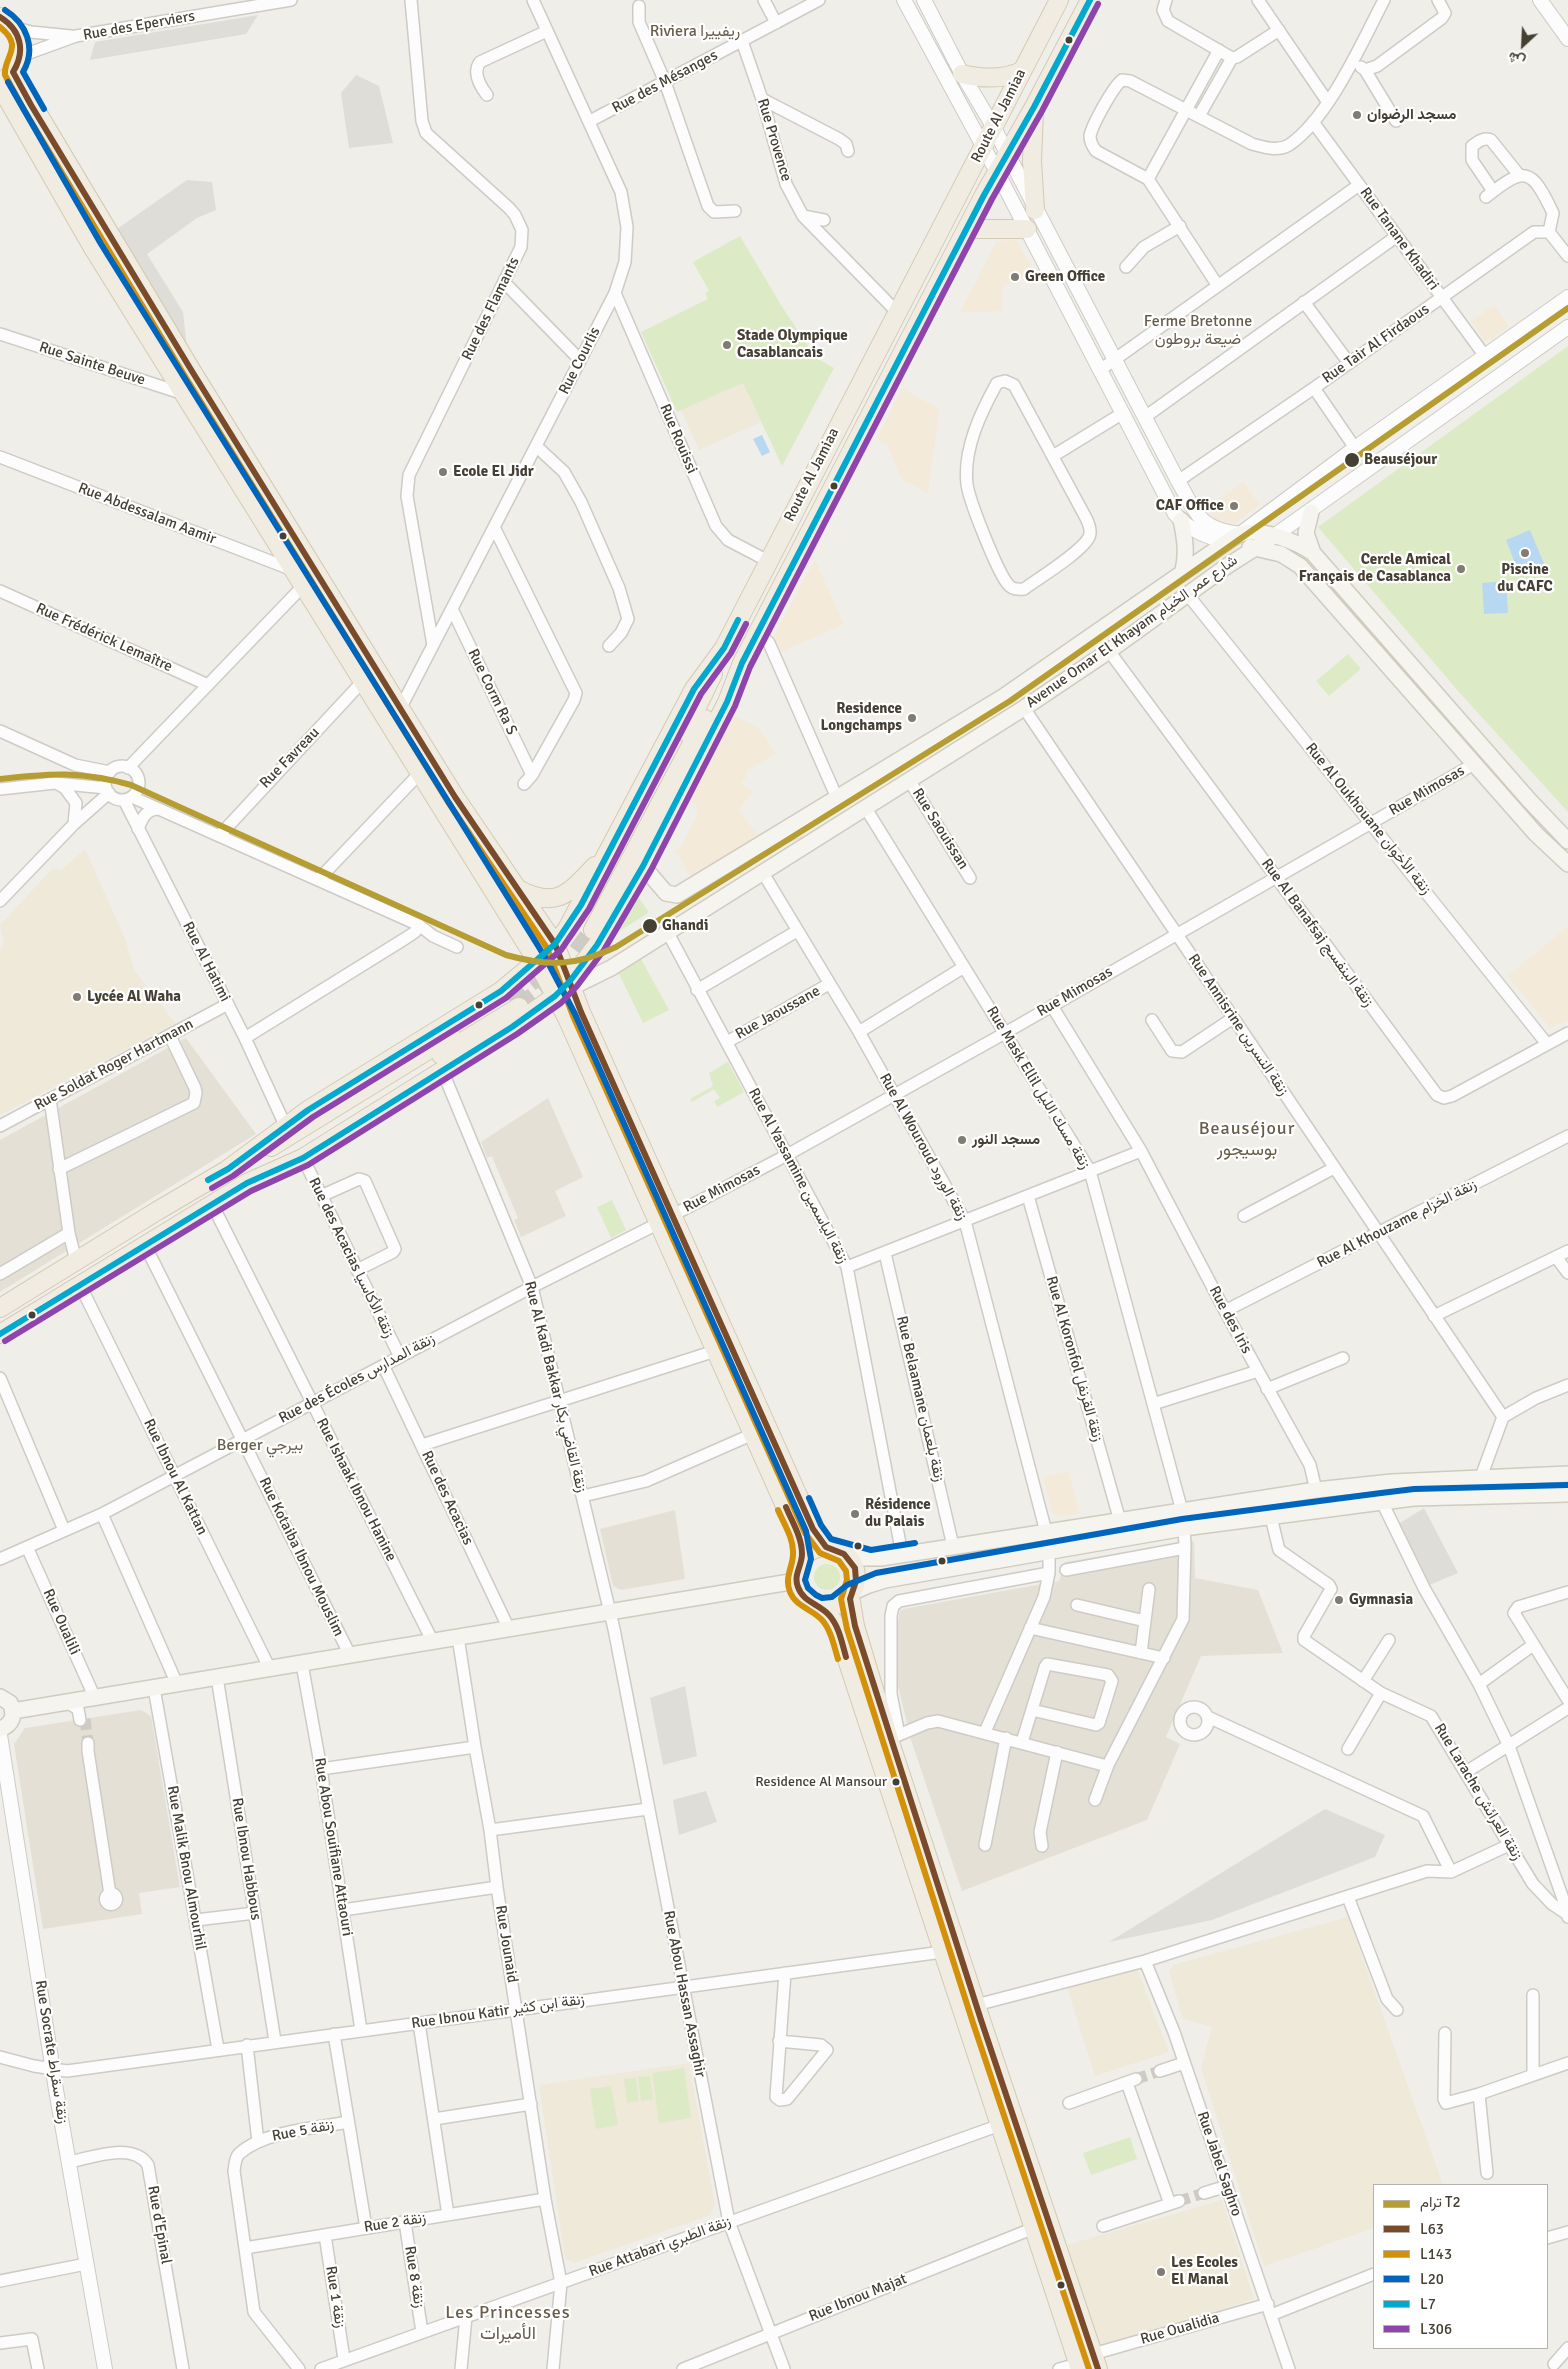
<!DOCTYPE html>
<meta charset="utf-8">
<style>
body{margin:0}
#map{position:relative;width:1568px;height:2369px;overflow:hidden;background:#f0eee8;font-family:Signika,Vazirmatn,sans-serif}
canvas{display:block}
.legend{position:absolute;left:1373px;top:2184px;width:175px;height:165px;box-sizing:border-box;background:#fff;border:1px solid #b5b2ae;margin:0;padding:6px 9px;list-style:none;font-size:15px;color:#453f34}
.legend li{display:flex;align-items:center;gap:10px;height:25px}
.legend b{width:25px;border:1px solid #b5b2ae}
.north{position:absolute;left:1498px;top:20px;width:50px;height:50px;-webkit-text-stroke:4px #fff;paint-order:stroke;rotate:205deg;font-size:14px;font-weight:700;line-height:20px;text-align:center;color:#453f34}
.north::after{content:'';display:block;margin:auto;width:18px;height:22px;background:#453f34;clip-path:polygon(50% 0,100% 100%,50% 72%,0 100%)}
</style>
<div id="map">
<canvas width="1568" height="2369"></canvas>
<ul class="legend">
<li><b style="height:6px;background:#b59d31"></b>ترام T2</li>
<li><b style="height:6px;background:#7a4b2a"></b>L63</li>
<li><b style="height:6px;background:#d3910a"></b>L143</li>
<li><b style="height:6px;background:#0065bd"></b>L20</li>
<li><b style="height:6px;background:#00a9ce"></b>L7</li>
<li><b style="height:6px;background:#8e44ad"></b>L306</li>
</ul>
<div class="north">ش</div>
</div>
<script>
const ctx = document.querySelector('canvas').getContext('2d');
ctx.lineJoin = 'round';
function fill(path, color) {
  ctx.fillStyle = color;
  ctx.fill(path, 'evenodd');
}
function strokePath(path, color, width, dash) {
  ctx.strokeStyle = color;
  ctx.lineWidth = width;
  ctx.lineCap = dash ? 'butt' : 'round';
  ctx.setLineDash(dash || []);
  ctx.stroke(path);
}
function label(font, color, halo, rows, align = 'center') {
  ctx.font = font + ' Signika,Vazirmatn,sans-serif';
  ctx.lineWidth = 4.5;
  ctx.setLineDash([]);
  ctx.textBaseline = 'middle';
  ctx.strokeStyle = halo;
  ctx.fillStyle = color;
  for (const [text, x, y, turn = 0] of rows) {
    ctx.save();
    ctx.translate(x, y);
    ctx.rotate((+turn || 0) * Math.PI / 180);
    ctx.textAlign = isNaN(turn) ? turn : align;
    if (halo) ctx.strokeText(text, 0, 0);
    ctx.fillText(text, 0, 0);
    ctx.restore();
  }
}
const residential = new Path2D(`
 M186,1038L256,1134L0,1292V1140Z
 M548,1098L583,1177L555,1191L566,1216L521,1237L514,1220L518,1218L498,1171L492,1156L487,1158L481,1142Z
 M675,1510L685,1579L621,1590L613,1586L600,1529Z
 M1194,1541L1195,1578L1258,1590L1283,1653L1201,1656L1166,1737L1180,1744L1147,1820L962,1891L911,1740L898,1686V1621L900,1611L903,1609L1059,1581L1065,1562Z
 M141,1710L151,1716L180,1887L139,1893L142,1914L43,1929L14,1744L25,1728Z`);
const commercial = new Path2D(`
 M1016,240L1033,270L1015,282L1002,286V311L960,312L997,241Z
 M1494,305L1509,326L1489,341L1484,340L1471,321Z
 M902,388L939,409L928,493L901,479L887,444L877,439Z
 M1243,482L1260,505L1234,524L1216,520L1208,508Z
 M815,560L844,624L781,652L774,635Z
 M732,715L759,728L776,754L746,771L747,775L741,784L752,792L739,810L758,836L692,879L675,851L680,848L698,814L695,804L690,800Z
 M1568,926V1020L1550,1028L1508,976Z
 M1069,1471L1079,1513L1058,1517L1052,1512L1043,1477Z`);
const education = new Path2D(`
 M743,383L761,422L699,450L681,410Z
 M85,849L126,941L134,970L176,1024L0,1115V949L4,945L0,925L53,868L61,870Z
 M1348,1917L1443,2185H1374V2228L1264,2266L1201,2068L1212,2027L1183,2019L1169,1971L1173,1965Z
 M1137,1969L1169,2052L1095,2076L1067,1987Z
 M689,2063L715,2205L710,2215L574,2263L565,2258L539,2085Z
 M1222,2200L1254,2299L1100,2348L1067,2245Z`);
const green = new Path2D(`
 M740,236L781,305L816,358L834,368L782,466L743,383L677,412L641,332L708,299L705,293L709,291L693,262Z
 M1568,346V812L1459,692L1318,527Z
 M1348,654L1361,669L1329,696L1316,681Z
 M637,895L648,911L647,914L613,935Z
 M641,959L669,1010L643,1023L618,972Z
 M728,1062L744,1092L717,1107L714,1101L720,1098L714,1089L692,1102L690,1099L713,1086L709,1073Z
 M612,1200L626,1230L611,1238L597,1207Z
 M814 1577a13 13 0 1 1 26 0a13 13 0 1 1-26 0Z
 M684,2068L691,2118L659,2123L652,2073Z
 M650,2076L653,2099L641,2101L638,2077Z
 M636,2078L639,2101L627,2103L624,2079Z
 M611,2086L618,2125L596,2129L590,2089Z
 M1130,2137L1137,2159L1091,2175L1083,2153Z`);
const parking = new Path2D(`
 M258,15L246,34L90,60L95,42Z
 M356,75L379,86L393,143L349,148L341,93Z
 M187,180L212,182L216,210L197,218L147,254L183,312L187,349L114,231Z
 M1424,1508L1458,1573L1427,1586L1395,1526Z
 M685,1686L697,1756L663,1765L650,1698Z
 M706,1791L717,1822L679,1835L673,1800Z
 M1325,1809L1385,1835L1375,1857L1212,1920L1109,1942Z`);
const water = new Path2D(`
 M762,435L770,452L762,456L753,439Z
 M1530,530L1545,566L1520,576L1506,540Z
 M1506,581L1508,613L1484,614L1482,583Z`);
const minorTunnel = new Path2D(`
 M85,1719L88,1743
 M1136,2079L1160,2071
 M1179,2201L1204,2193`);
const primaryTunnel = new Path2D(`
 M509,1000L536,978L568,946
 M519,1007L556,979L593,930`);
const minor = new Path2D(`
 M411,0L422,121L426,133L509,208L515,215L522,230L521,247L409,475L407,496L433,645
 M764,0L776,23
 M1166,0L1163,10L1168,21L1232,58L1237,57L1279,30
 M1258,0L1327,101
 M639,6V22L665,82L708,206L714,212L735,211
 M13,27L31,32L71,36
 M742,41L762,99L786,184L803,216L897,312
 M21,56L76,36L291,0
 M1361,67L1365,70L1396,121
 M1365,70L1377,66L1442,18L1445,13L1438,0
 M487,95C480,86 472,73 480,62L547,31
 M762,99L839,139L846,144L848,151
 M1199,116L1232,58
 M590,121L819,0
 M1313,122L1485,356
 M1148,179L1219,50
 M1493,191L1472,160V146C1478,142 1483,137 1491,140L1519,175
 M1486,197C1525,166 1531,167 1553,213L1549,232
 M803,216L824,220
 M1126,267L1144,247L1180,226
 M505,283L580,360
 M1218,286L1148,179L1096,151C1093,147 1090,142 1090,136C1092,125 1113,87 1122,80L1130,81L1252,144C1264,147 1277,152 1289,145C1329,118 1362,42 1384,0
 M615,293L716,526L728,540L768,561
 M1304,302L1349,363
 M0,334L184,394
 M1100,370L1359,185
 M1005,381L1014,385L1086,518C1089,524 1092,531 1089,537C1082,552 1039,578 1024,589C1017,590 1011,589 1007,583C997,570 969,501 967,484C963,449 981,412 997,383Z
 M1314,388L1355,448
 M1145,417L1397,236
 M536,446L564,472L581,502L619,588L628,619L621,633L609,646
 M1053,456L1123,413
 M0,457L293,570
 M1178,481L1314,388L1534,232H1549L1568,256
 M494,527L576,693L574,700L532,775L524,784
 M0,591L208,685
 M1188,595L1547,1044
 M452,609L532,775
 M757,635L763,637L769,643L837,798
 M1109,651L1437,1095L1444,1098L1452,1096L1568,1033
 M1024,708L1503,1417
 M400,709L615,293L625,262L626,245L627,227L621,192L533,0
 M0,731L75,765L110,772
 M105 783a17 17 0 1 1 34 0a17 17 0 1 1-34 0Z
 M128,768L304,585
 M909,780L970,878
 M56,783L65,788L76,803L74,824
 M0,789L55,783L106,788
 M132,797L419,925L433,936L457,947
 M124,800L245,1038L285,1125
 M865,807L1090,1171L1182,1511
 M138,829C142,818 146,809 159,809
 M219,836L363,681
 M763,873L859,1032L965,1221L1046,1532
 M318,880L419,774
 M0,901L74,824L109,793
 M668,933L847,1267L902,1554
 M697,990L797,931
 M1052,1006L1141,1151L1225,1311L1310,1465L1316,1490
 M1152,1020L1172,1051L1182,1052L1233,1018
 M859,1032L964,967
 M245,1038L406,938L415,932L419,925
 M727,1042L829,984
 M442,1070L532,1287L614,1629L729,2222L784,2369
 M50,1099L69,1233L76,1261
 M0,1126L228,1004
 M303,1158L400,1357
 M59,1169L194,1103L196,1093L195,1088L170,1036
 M321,1196L359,1179L365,1181L395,1249L393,1252L357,1270
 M1028,1196L1120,1521
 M212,1204L433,1642
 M673,1215L787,1155L1005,1033L1474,764
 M1244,1216L1334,1168
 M145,1245L350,1655
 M885,1253L953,1546
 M1556,1257L1568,1273
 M847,1267L1141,1151
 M0,1274L69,1233
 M80,1285L270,1669
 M1225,1311L1568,1136
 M1434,1316L1568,1251
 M384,1367L509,1629
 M0,1378L64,1530
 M1267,1389L1343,1358
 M1153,1404L1258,1371
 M422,1445L715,1351
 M1481,1477L1503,1417L1536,1398L1568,1385
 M583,1496L646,1481L753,1434
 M1382,1502L1424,1588L1479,1684L1509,1746L1568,1913
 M102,1514L177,1684
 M1271,1517L1279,1550L1329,1585L1331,1589L1304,1636V1640L1381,1693L1431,1716L1533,1884L1552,1904L1567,1914L1568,1917
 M27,1547L95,1698
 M0,1559L102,1514L532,1287L659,1223
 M1066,1570L1185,1548
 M1568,1592L1518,1607L1514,1613L1568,1700
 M1077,1605L1145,1621
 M1030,1628L1164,1658
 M458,1637L475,1747L490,1830L497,1887L545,2199L561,2283L553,2369
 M1141,1653L1149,1589
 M302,1664L321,1769L361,2030
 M217,1677L275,2041
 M1363,1681L1389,1640
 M1479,1684L1533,1645
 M154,1688L218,2049
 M67,1702L78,1709L80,1720
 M1180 1721a14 14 0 1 1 28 0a14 14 0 1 1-28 0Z
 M1208,1717L1423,1816L1451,1872
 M985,1732L1044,1597L1049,1573V1552
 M899,1735L891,1694V1616L893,1606L899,1601L1049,1573
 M894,1737L927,1723L938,1721L1107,1766
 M1022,1742L1045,1667L1047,1664L1108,1675L1112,1681L1099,1723L1096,1725L1032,1710
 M88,1743V1751L110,1894
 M1348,1749L1381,1693
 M321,1769L475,1747
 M1466,1772L1568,1708
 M1095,1800L1108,1765L1183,1619L1185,1545L1184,1528
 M490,1830L648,1809
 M985,1845L1006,1738
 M1042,1846L1040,1832L1057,1752
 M105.5 1899a5.5 5.5 0 1 1 11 0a5.5 5.5 0 1 1-11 0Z
 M1348,1897L1387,1999L1397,2010
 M343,1910L497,1887
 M196,1920L255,1913
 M1145,1961L1174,2032L1289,2369
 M1533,1995V2075
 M976,2005L1145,1961L1427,1871L1451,1872L1509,1845
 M419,2023L448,2215
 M1445,2033L1444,2099L1446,2103L1479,2094L1568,2063
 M334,2034L366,2228
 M779,2041L821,2045L827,2050L787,2099L780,2100L776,2097L785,1973
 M247,2045L258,2142
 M0,2057L34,2066L67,2071L942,1952
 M1160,2071L1184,2063
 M1127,2083L1170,2204
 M1479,2094L1487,2173
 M1069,2103L1136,2079
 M434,2119L531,2104
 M69,2162C91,2158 133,2141 148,2165L183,2369
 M1204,2193L1227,2186
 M405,2222L422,2332
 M1103,2226L1179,2201
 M325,2235L344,2359
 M1547,2238L1568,2232
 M245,2248L545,2199
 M0,2281L86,2264
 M1271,2315L1374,2274
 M0,2343L32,2339L38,2369
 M1093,2354L1268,2304
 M1554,2364L1568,2348
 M299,2369L254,2312L234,2171C235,2165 235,2157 240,2153C265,2131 316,2128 348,2122
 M321,2369L1000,2125
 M461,2369L466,2317
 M683,2369L1034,2228
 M1059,2369L1078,2364`);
const tertiary = new Path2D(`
 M904,0L997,172L1175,514C1189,530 1207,537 1227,542
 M924,0L962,74L994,128L1178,481C1197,514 1199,529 1240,534L1355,448L1568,297
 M1540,0L1568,39
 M1274,536L1568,327
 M0,1735L56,2090L105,2369`);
const secondary = new Path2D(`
 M1311,512L1306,533L1313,553
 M1181,520C1185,538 1187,553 1183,571
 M1250,547L1281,554L1300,566L1536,834L1568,864
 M643,866L666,893L677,895L1003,697L1227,542C1231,540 1236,535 1241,534C1260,527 1298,542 1313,553L1529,800L1568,841
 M562,992L611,968L1024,708L1109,651L1227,566L1274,536
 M844,1553L863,1558H881L1316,1490L1392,1482L1568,1474
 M851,1593L869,1585L885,1580L1184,1528L1382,1502L1414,1498L1568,1494
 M0,1697L10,1703C16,1715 12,1725 0,1729
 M13,1711L796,1581`);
const primary = new Path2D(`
 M0,17C26,30 28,63 5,79
 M13,72L190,368L455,797L555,944L581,1012L813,1529L826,1547
 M962,74C983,79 1003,80 1022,71
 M0,86L93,248L537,961L567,1018L798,1535L802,1559
 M1034,111L1032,161L1035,210
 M967,229H1027
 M685,732L713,674
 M518,889C557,910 569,893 595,866
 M593,930L705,719
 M441,1055L519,1007
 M271,1147L451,1036
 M228,1169L308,1110L501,991L537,961L555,944L567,929L694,689L724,648L1059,0
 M0,1308L157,1211L239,1163
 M0,1334L247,1183L303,1158L512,1027L555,996L570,981L597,945L643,866L727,702L742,663L984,195L1034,107L1090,0
 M796 1577a30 30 0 1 1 60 0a30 30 0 1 1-60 0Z
 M850,1596L855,1626L889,1739L981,2020L1098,2369
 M821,1607L833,1621L838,1632L1080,2369`);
const tram = new Path2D(`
 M770,850L804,836`);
const bus1 = new Path2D(`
 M0,17C21,30 26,51 13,72L31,105L190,368L455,797L555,944L581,1012L813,1529L826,1547L844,1554L855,1568L856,1581L850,1599L855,1626L981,2020L1098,2369
 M786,1507C792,1522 802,1537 802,1554C802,1566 793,1575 798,1587C803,1602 819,1604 829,1615C839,1626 842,1643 846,1657`);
const bus2 = new Path2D(`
 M0,27C25,47 3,57 5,75L24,110L183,373L448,802L547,948L573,1016L805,1533L820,1553L839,1561L846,1571L847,1580L841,1599L847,1629L973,2023L1089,2369
 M778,1510C784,1524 794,1539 793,1554C793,1568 784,1577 790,1592C796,1607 812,1609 822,1620C831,1630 834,1646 838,1659`);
const bus3 = new Path2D(`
 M5,10C26,23 37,48 23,72L44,109
 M8,82L101,244L545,957L575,1014L806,1531L811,1559L805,1580L808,1588L816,1595L822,1598L832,1597L847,1585L876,1573L1182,1519L1381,1493L1414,1489L1568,1485
 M809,1498L821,1525L831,1539L871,1550L915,1543`);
const bus4 = new Path2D(`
 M208,1180L228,1169L308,1110L501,991L555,944L581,905L694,689L724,648L738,620
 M0,1334L247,1183L303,1158L512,1027L555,996L570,981L597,945L643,866L727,702L742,663L984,195L1034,107L1090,0`);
const bus5 = new Path2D(`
 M212,1188L233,1176L313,1117L506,998L561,950L589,909L701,694L731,653L746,624
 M5,1341L251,1191L308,1165L517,1034L561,1003L577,986L604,950L651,870L735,706L750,667L992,199L1042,111L1098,4`);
const tram1 = new Path2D(`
 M0,779C51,773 81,771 131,785L506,955C549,967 576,966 616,947L1010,701L1568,308`);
const markers = [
 [1069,40,4.5,"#453f34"],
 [1357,115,5,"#817c73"],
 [1015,277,5,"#817c73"],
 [727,345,5,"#817c73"],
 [1352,460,8,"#453f34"],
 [443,472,5,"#817c73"],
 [834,486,4.5,"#453f34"],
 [1234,506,5,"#817c73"],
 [283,536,4.5,"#453f34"],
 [1525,553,5,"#817c73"],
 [1461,569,5,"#817c73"],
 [912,718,5,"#817c73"],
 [650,926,8,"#453f34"],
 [77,997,5,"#817c73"],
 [479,1005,4.5,"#453f34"],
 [962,1140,5,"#817c73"],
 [32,1315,4.5,"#453f34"],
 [855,1514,5,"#817c73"],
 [858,1546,4.5,"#453f34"],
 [942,1561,4.5,"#453f34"],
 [1339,1600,5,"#817c73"],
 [896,1782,4.5,"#453f34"],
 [1161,2272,5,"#817c73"],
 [1061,2285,4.5,"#453f34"]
];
const busNames = [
 ["Residence Al Mansour",887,1782]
];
const streetNames = [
 ["Rue des Eperviers",139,26,-10],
 ["Rue des Mésanges",665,82,-28],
 ["Route Al Jamiaa",999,116,-63],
 ["Rue Provence",774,140,73],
 ["Rue Tanane Khadiri",1399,239,54],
 ["Rue des Flamants",491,309,-64],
 ["Rue Tair Al Firdaous",1376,344,-35],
 ["Rue Courlis",580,361,-63],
 ["Rue Sainte Beuve",92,364,18],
 ["Rue Rouissi",678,439,67],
 ["Route Al Jamiaa",812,475,-63],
 ["Rue Abdessalam Aamir",147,514,21],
 ["Avenue Omar El Khayam شارع عمر الخيام",1132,632,-35],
 ["Rue Frédérick Lemaître",104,638,24],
 ["Rue Corm Ra S",492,692,64],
 ["Rue Favreau",290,758,-46],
 ["Rue Mimosas",1427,791,-30],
 ["Rue Al Oukhouane زنقة الأخوان",1368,819,51],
 ["Rue Saouissan",940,829,58],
 ["Rue Al Banafsaj زنقة البنفسج",1317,933,54],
 ["Rue Al Hatimi",206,962,63],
 ["Rue Mimosas",1075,992,-30],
 ["Rue Jaoussane",778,1013,-29],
 ["Rue Annisrine زنقة النسرين",1238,1025,56],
 ["Rue Soldat Roger Hartmann",114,1065,-28],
 ["Rue Mask Ellil زنقة مسك الليل",1038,1088,59],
 ["Rue Al Wouroud زنقة الورود",923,1147,61],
 ["Rue Al Yassamine زنقة الياسمين",798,1176,62],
 ["Rue Mimosas",722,1189,-28],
 ["Rue Al Khouzame زنقة الخزام",1397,1224,-27],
 ["Rue des Acacias زنقة الأكاسيا",351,1258,64],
 ["Rue des Iris",1230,1320,62],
 ["Rue Al Koronfol زنقة القرنفل",1074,1359,74],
 ["Rue des Écoles زنقة المدارس",357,1379,-28],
 ["Rue Al Kadi Bakkar زنقة القاضي بكار",555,1387,76],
 ["Rue Belaamane زنقة بلعمان",920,1399,77],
 ["Rue Ibnou Al Kattan",175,1477,64],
 ["Rue Ishaak Ibnou Hanine",356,1490,63],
 ["Rue des Acacias",447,1498,65],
 ["Rue Kotaiba Ibnou Mouslim",301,1557,64],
 ["Rue Oualili",61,1622,66],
 ["Rue Larache زنقة العرائش",1478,1792,59],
 ["Rue Abou Souifiane Attaouri",333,1847,81],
 ["Rue Ibnou Habbous",246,1859,81],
 ["Rue Malik Bnou Almourhil",186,1868,80],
 ["Rue Jounaid",506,1944,81],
 ["Rue Abou Hassan Assaghir",684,1994,79],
 ["Rue Ibnou Katir زنقة ابن كثير",498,2012,-8],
 ["Rue Socrate زنقة سقراط",51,2052,81],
 ["Rue 5 زنقة",303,2131,-11],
 ["Rue Jabel Saghro",1219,2164,71],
 ["Rue 2 زنقة",395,2223,-9],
 ["Rue d'Epinal",159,2225,80],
 ["Rue Attabari زنقة الطبري",660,2247,-20],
 ["Rue 8 زنقة",414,2277,81],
 ["Rue 1 زنقة",335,2297,81],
 ["Rue Ibnou Majat",858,2298,-22],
 ["Rue Oualidia",1180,2329,-16]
];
const poiNames = [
 ["مسجد الرضوان",1367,115],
 ["Green Office",1025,277],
 ["Stade Olympique",737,336],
 ["Casablancais",737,353],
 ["Ecole El Jidr",453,472],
 ["CAF Office",1224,506,"right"],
 ["Cercle Amical",1451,560,"right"],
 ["Français de Casablanca",1451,577,"right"],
 ["Piscine",1525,570,"center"],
 ["du CAFC",1525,587,"center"],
 ["Residence",902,709,"right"],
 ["Longchamps",902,726,"right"],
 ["Lycée Al Waha",87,997],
 ["مسجد النور",972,1140],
 ["Résidence",865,1505],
 ["du Palais",865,1522],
 ["Gymnasia",1349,1600],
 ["Les Ecoles",1171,2263],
 ["El Manal",1171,2280]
];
const stopNames = [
 ["Beauséjour",1364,460],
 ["Ghandi",662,926]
];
const neighbourhoodNames = [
 ["Riviera ريفييرا",695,32],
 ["Ferme Bretonne",1198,322],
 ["ضيعة بروطون",1198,340],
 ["Berger بيرجي",260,1446]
];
const quarterNames = [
 ["Beauséjour",1247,1129],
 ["بوسيجور",1247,1150],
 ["Les Princesses",508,2313],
 ["الأميرات",508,2334]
];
fill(residential, '#e4e0d5');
fill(commercial, '#f3eada');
fill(education, '#eee9d9');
fill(green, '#dcebc6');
fill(parking, '#dfddd8');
fill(water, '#b7d8f0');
strokePath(minorTunnel, '#cecbc4', 11, [11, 5.5]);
strokePath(primaryTunnel, '#cecbc4', 18, [18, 9]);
strokePath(minor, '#cecbc6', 14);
strokePath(tertiary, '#cecbc6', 16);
strokePath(secondary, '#cfcbbf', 18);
strokePath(primary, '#d3cab4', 20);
strokePath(minor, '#fdfcfc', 11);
strokePath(tertiary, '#fdfcfc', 14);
strokePath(secondary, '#f6f4ee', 15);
strokePath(primary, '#f1ece2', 18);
strokePath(tram, '#d9d9d8', 1);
strokePath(bus1, '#7a4b2a', 6);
strokePath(bus2, '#d3910a', 6);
strokePath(bus3, '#0065bd', 6);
strokePath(bus4, '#00a9ce', 6);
strokePath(bus5, '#8e44ad', 6);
strokePath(tram1, '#b59d31', 6);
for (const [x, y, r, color] of markers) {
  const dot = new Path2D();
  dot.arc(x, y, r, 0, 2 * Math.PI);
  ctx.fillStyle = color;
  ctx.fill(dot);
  strokePath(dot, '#fff', 2);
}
label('14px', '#453f34', '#fff', busNames, 'right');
label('15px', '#453f34', '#fff', streetNames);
label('bold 15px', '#453f34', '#fff', poiNames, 'left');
label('bold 15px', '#453f34', '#fff', stopNames, 'left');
label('16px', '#685d4b', '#fff', neighbourhoodNames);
ctx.letterSpacing = '1px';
label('18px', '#685d4b', '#fff', quarterNames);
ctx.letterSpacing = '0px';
</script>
